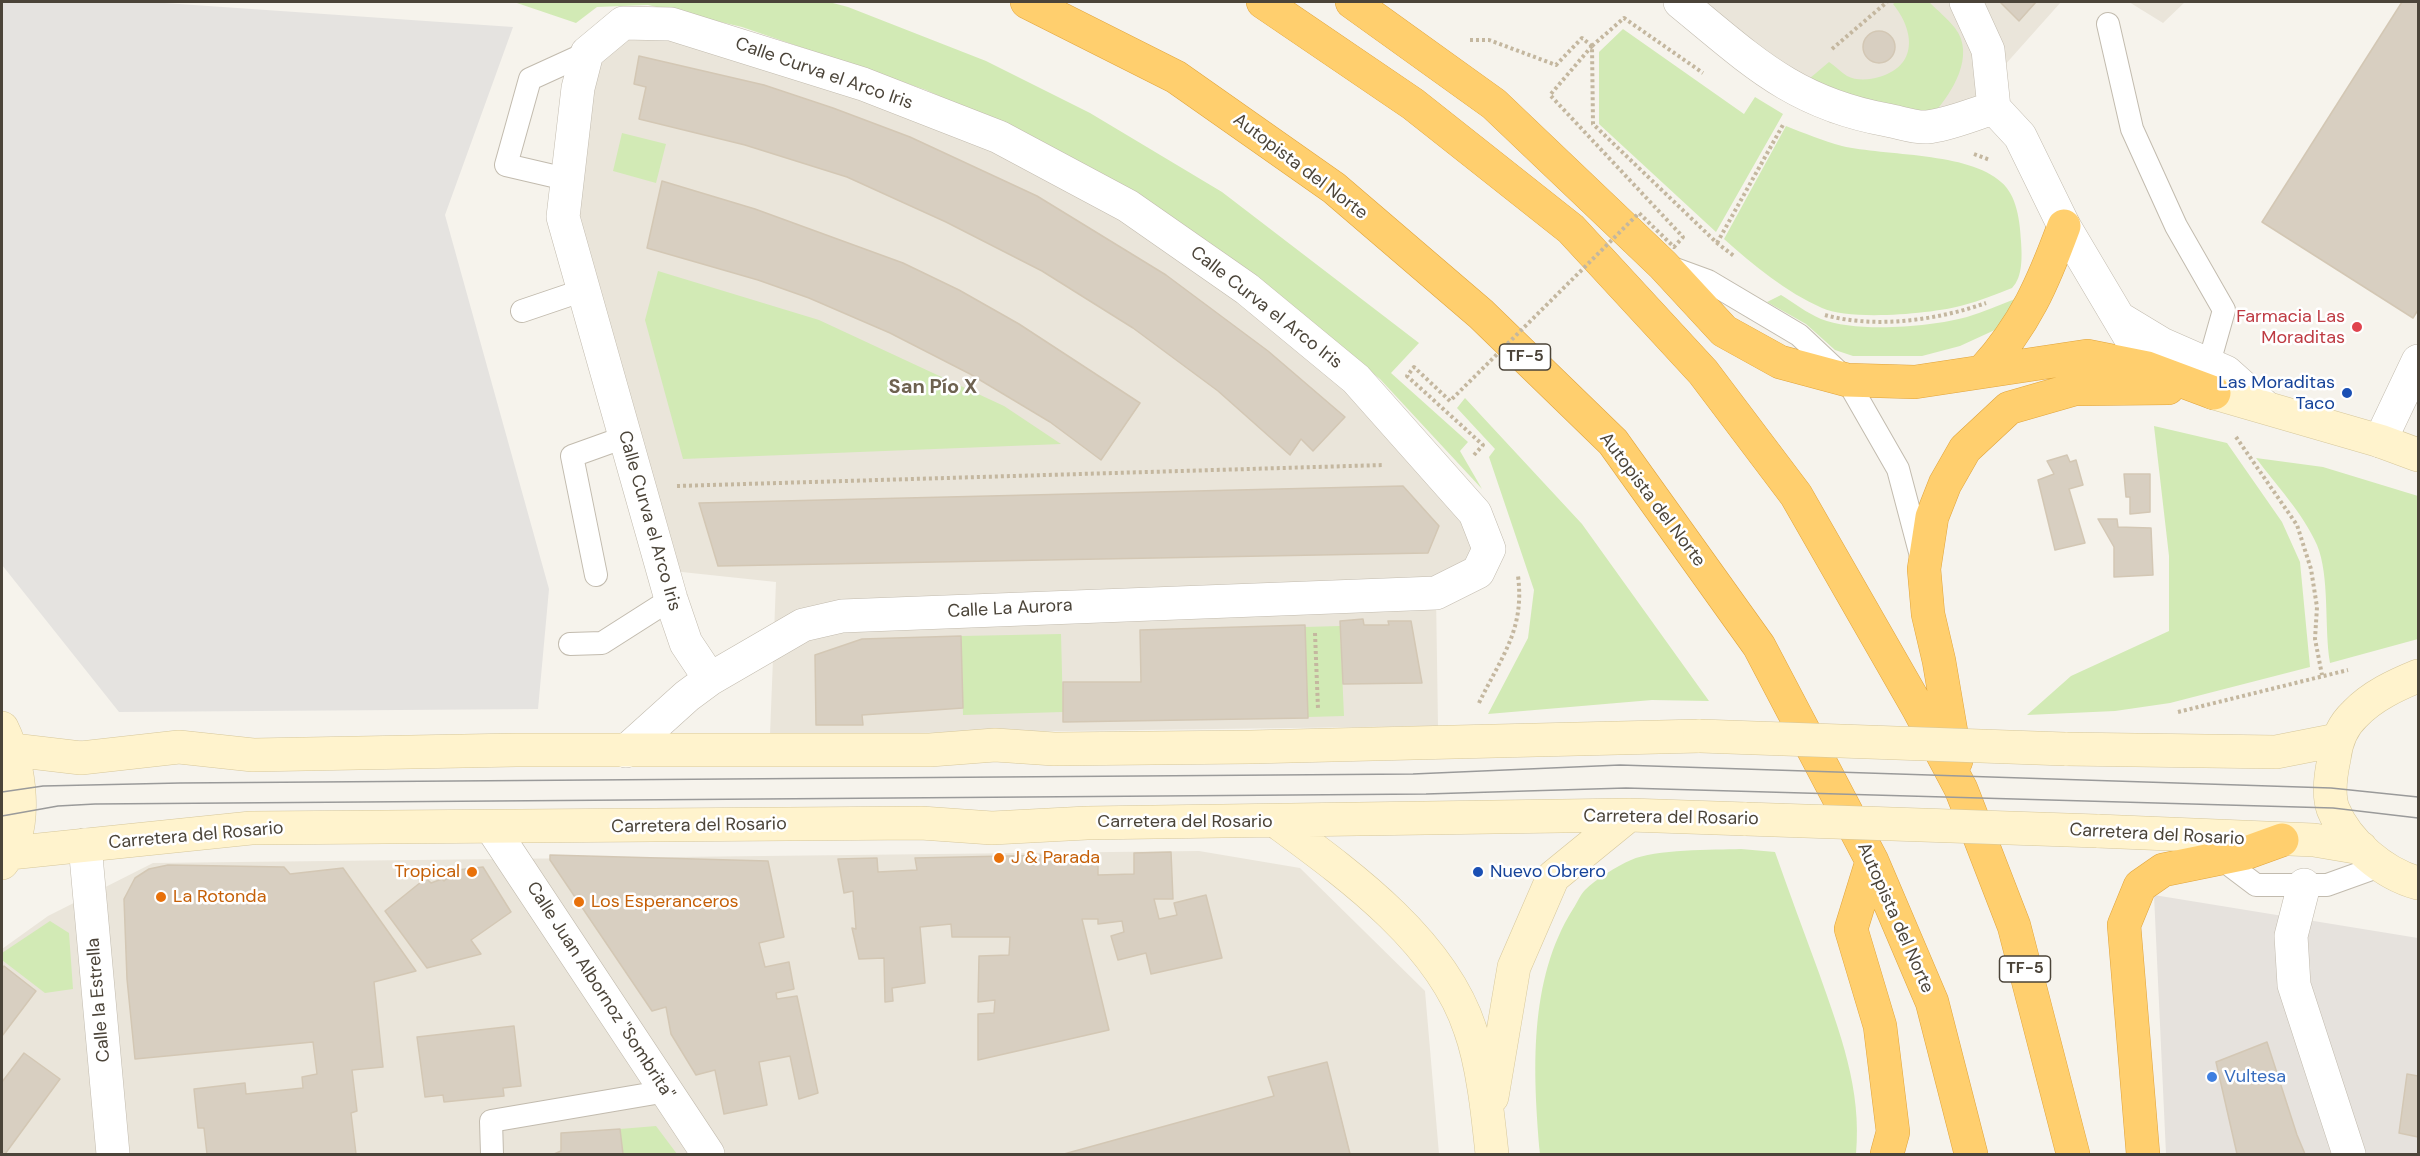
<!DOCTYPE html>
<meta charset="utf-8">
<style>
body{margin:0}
#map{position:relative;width:2420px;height:1156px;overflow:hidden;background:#f6f3ec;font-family:"DM Sans",sans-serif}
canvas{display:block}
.frame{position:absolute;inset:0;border:3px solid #4b4439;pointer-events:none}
</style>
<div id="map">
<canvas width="2420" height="1156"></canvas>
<div class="frame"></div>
</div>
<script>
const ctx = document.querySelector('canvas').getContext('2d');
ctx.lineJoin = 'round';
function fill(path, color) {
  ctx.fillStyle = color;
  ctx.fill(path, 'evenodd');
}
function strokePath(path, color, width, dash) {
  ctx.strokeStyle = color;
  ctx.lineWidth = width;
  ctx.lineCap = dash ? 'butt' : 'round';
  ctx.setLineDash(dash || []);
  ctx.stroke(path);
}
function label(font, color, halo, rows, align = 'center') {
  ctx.font = font + ' "DM Sans",sans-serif';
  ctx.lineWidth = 5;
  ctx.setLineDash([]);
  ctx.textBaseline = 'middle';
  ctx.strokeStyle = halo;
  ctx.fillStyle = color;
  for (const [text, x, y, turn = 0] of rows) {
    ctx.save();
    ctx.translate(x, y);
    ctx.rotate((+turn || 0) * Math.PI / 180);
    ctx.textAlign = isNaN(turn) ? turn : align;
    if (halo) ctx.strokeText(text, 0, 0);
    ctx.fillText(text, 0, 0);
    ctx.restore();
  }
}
const residential = new Path2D(`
 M1668,2H2061L1937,141L1830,123Z
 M2129,2H2185L2163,23Z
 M623,23L999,137L1356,379L1489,549L1436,594L1438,726L770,735L776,582L663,570L566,179L578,88Z
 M1199,851L1300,868L1425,991L1439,1154H2V949L48,916L153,863Z`);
const industrial = new Path2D(`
 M2154,895L2418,938V1154H2166Z`);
const green = new Path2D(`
 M514,2H829L848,7L986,61L1090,113L1222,192L1419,343L1391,373L1468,442L1460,451L1482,489L1380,379L1321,330L1026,136L926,90L742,27L648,5L597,7L576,23Z
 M1896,2H1929C1937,10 1948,19 1955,28C1976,55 1952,93 1934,113L1864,101L1809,79L1829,62C1835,66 1841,72 1847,76C1856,81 1870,80 1879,77C1918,66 1915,31 1893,4Z
 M1623,29L1744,114L1755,97L1783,114L1716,232L1599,124V52Z
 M1786,126C1804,133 1823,141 1842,146C1885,156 1969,152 2001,182C2017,195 2020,222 2021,241C2022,256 2023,277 2012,288C1996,294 1980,301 1964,305C1933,314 1850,321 1822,308C1786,292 1753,265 1724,239Z
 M622,133L666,144L656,183L613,171Z
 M658,271L819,320L1004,406L1061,444L683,459L645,320Z
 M1781,295C1794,303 1807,313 1821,319C1856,333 1931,327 1967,317C1983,312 1999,305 2015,299L1997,329L1960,346L1922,356H1853L1835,350L1806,324L1767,302Z
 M1465,398L1582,524L1709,701L1652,700L1488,714L1528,638L1534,590L1489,457L1495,449L1457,408Z
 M2154,426L2227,443L2282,522L2300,562L2310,667L2170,703L2115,711L2027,715L2071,676L2169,631V556Z
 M2256,458L2323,467L2418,496V639L2330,663C2324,628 2330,576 2317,545C2303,513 2276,485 2256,458Z
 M1340,626L1344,716L1308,717L1305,627Z
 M1061,634L1063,712L963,715L961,636Z
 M1741,849L1775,852C1789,892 1804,932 1819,973C1840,1033 1862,1089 1856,1154H1540C1533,1074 1528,980 1573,909C1577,903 1580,895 1585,890C1596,879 1617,866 1631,860C1655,849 1713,850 1741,849Z
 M50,921L69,933L73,989L45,993L2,960V953Z
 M656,1126L677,1154H623L620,1129Z`);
const parking = new Path2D(`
 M2,2H150L513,27L445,215L549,589L538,709L119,712L2,565Z`);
const building = new Path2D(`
 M2000,2H2036L2019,21Z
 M2402,2H2418V310L2413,318L2262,222Z
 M1863 47a16 16 0 1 1 32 0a16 16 0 1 1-32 0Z
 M639,56L764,85L833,108L910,137L1037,196L1166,275L1268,351L1345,417L1313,451L1301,439L1290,455L1218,391L1133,328L1042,271L946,222L847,177L745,145L639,119L646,87L634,84Z
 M662,181L755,209L903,263L959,290L1019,324L1140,403L1101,460L1050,422L970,374L890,333L809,298L758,280L647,248Z
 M2067,455L2070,462L2076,460L2083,485L2069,489L2085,543L2055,550L2038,480L2054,474L2047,461Z
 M2124,474H2150V512L2130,514V497H2126Z
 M1403,486L1439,526L1428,553L718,566L699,503Z
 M2098,519H2117L2118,527L2151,528L2153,575L2114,577V547Z
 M1363,619L1364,625H1389L1388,621H1411L1422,683L1343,684L1340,621Z
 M1305,625L1308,718L1063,722V682H1141L1140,630Z
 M961,636L963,708L862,715L863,725H816L815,655L862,639Z
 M1171,852L1173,899H1154L1159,919L1177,915L1174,903L1206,895L1222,958L1151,974L1146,953L1118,960L1111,936L1124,932L1122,921L1098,924V919H1082L1109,1030L978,1060V1014L994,1013L995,1000L978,1002L979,956L1009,955L1010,937H952L951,924L920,927L925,983L892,988L893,1001L885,1002L884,958L859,959L852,928L856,929L853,891L844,893L838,859L877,858L878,872L917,870L915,858L1098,854V875L1134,874V853Z
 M550,855L768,861L784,937L759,943L765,967L789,962L794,989L776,993L777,999L797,996L818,1093L799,1099L790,1056L759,1062L767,1105L724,1114L715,1070L696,1075L671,1034L666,1007L652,1011L550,860Z
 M168,865L284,867L290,874L343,868L416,971L374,982L383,1067L352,1070L357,1111L351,1113L356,1154H207L204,1128H198L194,1089L245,1083L246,1094L303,1088L302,1077L317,1074L313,1042L135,1059L127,979L124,899L135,878L149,869Z
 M483,867L511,912L471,940L481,954L427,968L385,911L426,878L431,883L442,879L444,881L457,870Z
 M4,966L36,991L2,1036V969Z
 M514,1026L521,1086L503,1088L504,1096L444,1102L443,1095L425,1097L417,1037Z
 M2267,1042L2297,1135L2305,1154H2237L2216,1062Z
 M24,1053L60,1079L5,1154H2V1082Z
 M1327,1062L1350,1154H1064L1274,1096L1268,1077Z
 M2407,1074L2418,1076V1137L2399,1133Z
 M620,1129L623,1154H554L561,1151V1133Z`);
const path = new Path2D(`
 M1470,40H1489L1556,65L1582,38L1592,46L1593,124L1717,243L1734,256
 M1592,46L1624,18L1703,73
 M1832,49L1887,2
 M1974,154L1990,160
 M1717,243L1784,123
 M1825,315C1875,329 1938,320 1986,303
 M2236,437L2297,525L2311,569L2317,607L2315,639L2322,675
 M677,486L1383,465
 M1315,633L1318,709
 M1479,703C1501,657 1525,630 1518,576
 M2178,712L2348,670`);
const lane = new Path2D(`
 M2108,24L2132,129L2176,226L2224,310L2209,363
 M566,179L506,165L530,79L587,53
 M1667,266L1708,281L1799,335L1847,380L1898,469L1921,556
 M522,311L584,290
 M596,575L572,456L625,437
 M570,644L602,643L671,599
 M2215,854L2256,885H2327L2380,866
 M492,1154L491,1121L667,1091`);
const street = new Path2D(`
 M1680,2C1751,60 1793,103 1887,120C1899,122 1915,128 1927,127C1949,125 1973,114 1994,108
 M1966,2L1988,50L1994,108
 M1994,108L2020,136L2064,226L2159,386
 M2119,318L2162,344L2226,372L2263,405
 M2380,441L2418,361
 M626,751L687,696L710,679L803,625L842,616L1436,593L1478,572L1489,549L1475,513L1356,379L1247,289L1128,206L999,137L863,84L671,24L623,23L587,53L578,88L563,217L671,599L686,643L710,679
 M492,828L708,1154
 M85,845L113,1154
 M2304,885L2291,936L2294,985L2349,1154`);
const secondary = new Path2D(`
 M2214,393L2380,441L2418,455
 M2418,676C2396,685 2372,696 2355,714C2342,726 2336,742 2334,759C2331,773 2328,795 2333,809C2347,843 2384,874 2418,883
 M2,728C20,765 30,829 2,863
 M2065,749L2276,752L2337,740
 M13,750L81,758L179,747L253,755L516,750H930L995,745L1054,749L1250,747L1700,736
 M1277,822C1349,875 1441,941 1470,1029C1483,1065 1488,1116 1492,1154
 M2097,831L2314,840L2361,848
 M10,853L251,828L921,823L992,828L1087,823L1629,815L1746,819
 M1492,1097L1514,967L1553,877L1629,815`);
const highway = new Path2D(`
 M1027,2L1176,77L1334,188L1481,314L1613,442L1759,646L1872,861L1932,1002L1971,1154
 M1263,2L1413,104L1571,229L1703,372L1796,495L1918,708L1961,789L2014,926L2073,1154
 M1352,2L1494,104L1663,265L1724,331L1780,362L1847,380L1915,382L2087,356L2147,368L2214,393
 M1983,371C2025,325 2043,283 2064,226
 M1956,761L1939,661L1928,614L1924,569L1932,517L1945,484L1965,449L2009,408L2075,389L2168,388
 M1872,861L1851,929L1880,1026L1893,1132L1887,1154
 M2143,1154L2124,925L2140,886L2163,870L2246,853L2282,840`);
const tram = new Path2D(`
 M2,792L43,786L180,783L1413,774L1620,765L2331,788L2418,797
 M2,816L58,806L95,804L1426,794L1626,788L2333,808L2418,818`);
const pathBridge = new Path2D(`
 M1474,455L1483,445L1407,376L1414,367L1450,401L1639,213L1674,247L1683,237L1550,95L1592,46`);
const secondaryBridge = new Path2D(`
 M1700,736L2065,749
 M1746,819L2097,831`);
const markers = [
 [2357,327,6,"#e0444e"],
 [2347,393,6,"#1a4fb4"],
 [999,858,6,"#e8710a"],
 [472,872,6,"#e8710a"],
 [1478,872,6,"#1a4fb4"],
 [161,897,6,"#e8710a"],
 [579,902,6,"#e8710a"],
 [2212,1077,6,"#3f7fe0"]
];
const shields = [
 [1525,357,51],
 [2025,969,51]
];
const shieldNames = [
 ["TF-5",1525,357],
 ["TF-5",2025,969]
];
const streetNames = [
 ["Calle Curva el Arco Iris",824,74,19],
 ["Autopista del Norte",1300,167,37],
 ["Calle Curva el Arco Iris",1266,308,38],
 ["Autopista del Norte",1652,500,53],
 ["Calle Curva el Arco Iris",649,521,74],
 ["Calle La Aurora",1010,609,-3],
 ["Carretera del Rosario",1671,818,1],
 ["Carretera del Rosario",1185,822],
 ["Carretera del Rosario",699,826,-1],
 ["Carretera del Rosario",2157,835,3],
 ["Carretera del Rosario",196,836,-5],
 ["Autopista del Norte",1895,918,66],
 ["Calle Juan Albornoz \"Sombrita\"",600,991,57],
 ["Calle la Estrella",99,1000,-95]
];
const healthNames = [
 ["Farmacia Las",2345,317],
 ["Moraditas",2345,338]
];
const transitNames = [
 ["Las Moraditas",2335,383],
 ["Taco",2335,404],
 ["Nuevo Obrero",1490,872,"left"]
];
const foodNames = [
 ["J & Parada",1011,858],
 ["Tropical",460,872,"right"],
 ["La Rotonda",173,897],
 ["Los Esperanceros",591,902]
];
const shopNames = [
 ["Vultesa",2224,1077]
];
const neighbourhoodNames = [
 ["San Pío X",933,388]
];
fill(residential, '#eae5da');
fill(industrial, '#e6e2dd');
fill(green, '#d2eab5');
fill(parking, '#e5e3e0');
fill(building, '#d8cfc1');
strokePath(building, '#d3c7b4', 1.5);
strokePath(lane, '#c2bbae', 24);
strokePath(street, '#c2bbae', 34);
strokePath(secondary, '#d6c79b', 34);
strokePath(highway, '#e0a43c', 34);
strokePath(path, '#c4b79f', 4, [3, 3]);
strokePath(lane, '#fff', 22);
strokePath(street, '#fff', 33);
strokePath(secondary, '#fff3cd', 33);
strokePath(highway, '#ffcf6e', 33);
strokePath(tram, '#9a9a9a', 1.5);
strokePath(secondaryBridge, '#d6c79b', 34, []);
strokePath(pathBridge, '#c4b79f', 4, [3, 3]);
strokePath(secondaryBridge, '#fff3cd', 33);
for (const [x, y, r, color] of markers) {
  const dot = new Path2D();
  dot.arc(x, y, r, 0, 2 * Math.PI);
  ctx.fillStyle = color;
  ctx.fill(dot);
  strokePath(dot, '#fff', 2);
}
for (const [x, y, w] of shields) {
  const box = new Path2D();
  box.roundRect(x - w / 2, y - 13, w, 26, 4.5);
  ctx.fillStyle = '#fff';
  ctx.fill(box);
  strokePath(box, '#4b4439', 1.5);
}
label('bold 16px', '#4b4439', null, shieldNames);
label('18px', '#4b4439', '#fff', streetNames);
label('18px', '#be3a42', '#fff', healthNames, 'right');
label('18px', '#164399', '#fff', transitNames, 'right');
label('18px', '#c56008', '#fff', foodNames, 'left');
label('18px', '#366cbe', '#fff', shopNames, 'left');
label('bold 20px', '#6e6250', '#fff', neighbourhoodNames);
</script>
